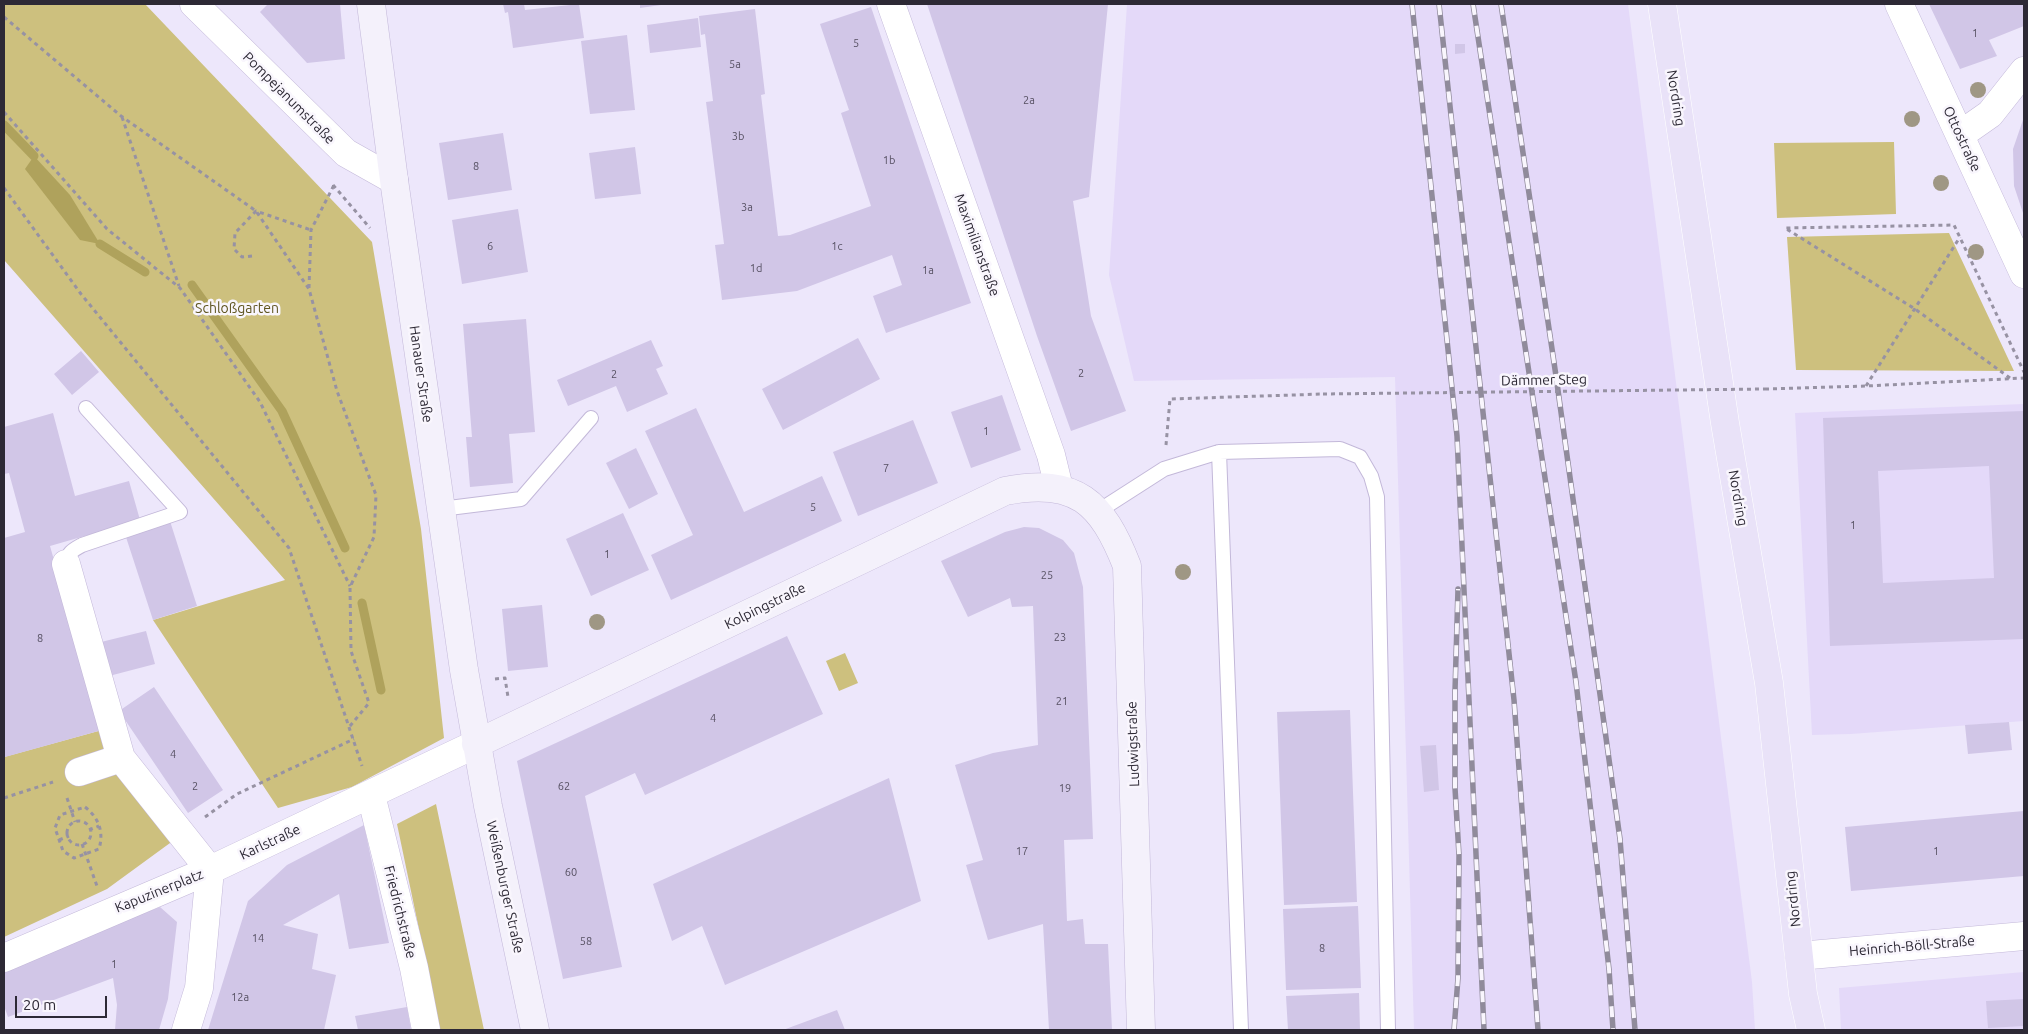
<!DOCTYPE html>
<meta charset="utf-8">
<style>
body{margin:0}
#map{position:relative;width:2028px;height:1034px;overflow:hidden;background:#ede7fb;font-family:Ubuntu,sans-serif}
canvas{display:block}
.frame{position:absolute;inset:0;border:5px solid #2d2935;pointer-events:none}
.scale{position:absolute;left:15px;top:996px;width:92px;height:22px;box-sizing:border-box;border:2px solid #2d2935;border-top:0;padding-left:6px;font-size:15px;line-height:18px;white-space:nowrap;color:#2d2935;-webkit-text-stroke:4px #f9f6fd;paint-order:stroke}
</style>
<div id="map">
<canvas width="2028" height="1034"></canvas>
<div class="frame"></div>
<div class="scale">20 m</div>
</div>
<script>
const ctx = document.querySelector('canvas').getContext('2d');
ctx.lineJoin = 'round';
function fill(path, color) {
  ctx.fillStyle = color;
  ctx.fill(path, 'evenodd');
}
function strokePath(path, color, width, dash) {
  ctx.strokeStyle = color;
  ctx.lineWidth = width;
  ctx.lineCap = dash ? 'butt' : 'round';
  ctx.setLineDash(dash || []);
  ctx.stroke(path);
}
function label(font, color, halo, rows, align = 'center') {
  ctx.font = font + ' Ubuntu,sans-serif';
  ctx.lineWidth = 5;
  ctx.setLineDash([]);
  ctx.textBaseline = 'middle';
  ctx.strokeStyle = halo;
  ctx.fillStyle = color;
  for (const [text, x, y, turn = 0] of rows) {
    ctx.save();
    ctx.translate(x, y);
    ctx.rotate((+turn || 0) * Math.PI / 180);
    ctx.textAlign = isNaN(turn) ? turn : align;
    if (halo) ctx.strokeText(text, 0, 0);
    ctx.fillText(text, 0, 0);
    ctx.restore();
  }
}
const built = new Path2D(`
 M1127,4H1628L1752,982L1755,1030H1414L1395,377L1134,381L1109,275Z
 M2024,404V721L1851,734L1812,735L1795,413Z
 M2024,972V1030H1841L1839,988Z`);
const green = new Path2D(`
 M4,4H145L372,242L421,529L444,738L352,787L278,808L153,620L285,580L4,260Z
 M1894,142L1896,214L1777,218L1774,143Z
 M1949,233L2014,371L1796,370L1787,237Z
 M845,653L858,683L839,691L826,661Z
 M102,730L181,835L107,889L4,937V757Z
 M436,804L484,1030H440L397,824Z`);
const water = new Path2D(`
 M34,156L70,195L100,244L80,240L25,169Z`);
const stream = new Path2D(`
 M4,125L34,156
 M100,244L145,272
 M192,285L282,411L345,548
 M362,603L381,690`);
const building = new Path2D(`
 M268,4H340L345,59L307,63L260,12Z
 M503,4H524L525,10L579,4L584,38L513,48L508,12L505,13Z
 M640,4H661V5L640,8Z
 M927,4H1108L1089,197L1073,201L1091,316L1126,411L1071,431L1037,336Z
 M1929,4H2024V26L1989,40L1997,56L1960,69Z
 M871,7L971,303L886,333L873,296L902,285L892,255L797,291L722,300L715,245L724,244L706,102L713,101L705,34L701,35L699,16L755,9L765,94L761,95L778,236L790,235L871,206L841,113L849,110L820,24Z
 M698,18L701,47L650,53L647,25Z
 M627,35L635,110L590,114L581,41Z
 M1455,44H1465V53L1455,54Z
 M2024,117V216L2014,186L2013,149Z
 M503,133L512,190L448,200L439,143Z
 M635,147L641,194L595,199L589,153Z
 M518,209L528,272L462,284L452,220Z
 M526,319L535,432L509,434L513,483L470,487L466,437H472L463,324Z
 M858,338L880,379L783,430L762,389Z
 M651,340L663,366L656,369L668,394L627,412L616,386L568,406L557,380Z
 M81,351L99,372L72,395L54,374Z
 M1002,395L1021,450L971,468L951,412Z
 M696,408L744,512L822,476L842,521L671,600L651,555L693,535L645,431Z
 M2024,411V639L1830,646L1823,418ZM1989,466L1994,578L1883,583L1878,471Z
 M53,413L75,496L129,481L140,520L50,546L102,730L5,757L4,538L25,532L9,473L4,474V427Z
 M913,420L938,483L858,516L833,452Z
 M636,448L658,494L629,509L606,463Z
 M623,513L649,570L591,596L566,539Z
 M170,521L197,606L153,620L125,534Z
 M1024,527L1039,528L1063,540L1074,553L1083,587L1093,839L1064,840L1067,921L1083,919L1085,944H1108L1112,1030H1049L1043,924L988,940L966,865L983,860L955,765L993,753L1038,745L1033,606L1012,607L1010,598L968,617L941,561L1005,532Z
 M542,605L548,667L508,671L502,609Z
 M146,631L155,664L109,676L101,642Z
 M787,636L823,714L645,795L635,773L585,796L622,967L563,979L517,761Z
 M154,687L223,790L188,813L119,711Z
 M1350,710L1357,902L1284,905L1277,712Z
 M2009,722L2012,750L1968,754L1965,725Z
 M1436,745L1439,790L1424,792L1420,746Z
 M889,778L921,901L725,985L702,926L672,941L653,884Z
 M2024,811V876L1851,891L1845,827Z
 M364,825L389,943L349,949L339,894L283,925L318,934L312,969L336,975L324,1030H208L248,901L287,865Z
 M1358,906L1361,988L1286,990L1283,909Z
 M160,907L177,922L168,999L159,1030H115L117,1005L113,978L8,1017L4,1006V967Z
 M1359,993L1360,1030H1288L1286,996Z
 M2024,999V1026L1988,1028L1986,1001Z
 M407,1007L411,1030H358L355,1016Z
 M837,1010L845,1030H783Z`);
const path = new Path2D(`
 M4,17L121,116L256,211L309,289L337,391L376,495L374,537L350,587L351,651L369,703L350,726
 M4,112L107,229L180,288L260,402L350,586
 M122,117L179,286
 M333,185L370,228
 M4,188L81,294L289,548L362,766
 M252,256L242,257L234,249L235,233L256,211L311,230
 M309,288L311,230L334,185
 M2010,378L1915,309L1785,228L1954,225L2024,372
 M1866,386L1960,237
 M1765,389L1866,386L2024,378
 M1166,445L1170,399L1323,394
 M495,679L505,678L508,697
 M4,798L53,782
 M67,798L75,822
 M85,807C99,818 104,832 99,849L74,858L63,851L55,828L60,815Z
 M205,817L237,794L354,739
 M67 833a12 12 0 1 1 24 0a12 12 0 1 1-24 0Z
 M89,830L99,826
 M59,840L69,836
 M82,844L97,886`);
const lane = new Path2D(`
 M1219,452L1241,1030
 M441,509L521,499L591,418
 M1097,512L1164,469L1219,452L1340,449L1360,457L1371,476L1377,497L1388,1030
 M66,564C67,553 73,550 82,545L180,512L86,408`);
const street = new Path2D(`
 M194,4L346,153L394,180
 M891,4L1051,455L1059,488
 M1899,4L2024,274
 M1960,135L1990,114L2024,71
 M66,564L121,758
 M79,772L121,758L210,870
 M371,795L414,968L426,1030
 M1799,956L2024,936
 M4,958L210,870L476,744
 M186,1030L199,988L210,870`);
const secondary = new Path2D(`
 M371,4L394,180L464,670L488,806L535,1030
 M476,744L1005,491C1076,477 1102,502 1127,566L1141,1030`);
const primary = new Path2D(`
 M1662,4L1725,423L1769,683L1803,994L1811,1030`);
const rail = new Path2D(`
 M1412,4L1457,436L1484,1030
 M1439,4L1514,700L1538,1030
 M1473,4L1576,682L1609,969L1613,1030
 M1501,4L1556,376L1620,839L1635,1030
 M1454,1030L1458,978L1459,855L1455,788V691L1458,589`);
const pathBridge = new Path2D(`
 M1323,394L1765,389`);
const trees = [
 [1978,90],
 [1912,119],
 [1941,183],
 [1976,252],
 [1183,572],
 [597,622]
];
const numberNames = [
 ["1",1975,33],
 ["5",856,43],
 ["5a",735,64],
 ["2a",1029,100],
 ["3b",738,136],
 ["1b",889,160],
 ["8",476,166],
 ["3a",747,207],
 ["6",490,246],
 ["1c",837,246],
 ["1d",756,268],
 ["1a",928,270],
 ["2",1081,373],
 ["2",614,374],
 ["1",986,431],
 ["7",886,468],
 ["5",813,507],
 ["1",1853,525],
 ["1",607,554],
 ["25",1047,575],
 ["23",1060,637],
 ["8",40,638],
 ["21",1062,701],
 ["4",713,718],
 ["4",173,754],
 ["2",195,786],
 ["62",564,786],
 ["19",1065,788],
 ["17",1022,851],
 ["1",1936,851],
 ["60",571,872],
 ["14",258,938],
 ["58",586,941],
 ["8",1322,948],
 ["1",114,964],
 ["12a",240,997]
];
const streetNames = [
 ["Pompejanumstraße",289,98,45],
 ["Nordring",1676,98,81],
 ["Ottostraße",1962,139,65],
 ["Maximilianstraße",977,245,70],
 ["Hanauer Straße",421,374,82],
 ["Dämmer Steg",1544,380,-1],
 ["Nordring",1738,498,80],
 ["Kolpingstraße",765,606,-26],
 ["Ludwigstraße",1133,744,-92],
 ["Karlstraße",270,842,-25],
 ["Weißenburger Straße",505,887,78],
 ["Kapuzinerplatz",159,891,-22],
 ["Nordring",1793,899,-96],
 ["Friedrichstraße",400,912,76],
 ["Heinrich-Böll-Straße",1912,946,-5]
];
const parkNames = [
 ["Schloßgarten",237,308]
];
fill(built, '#e4d9f9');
fill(green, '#cdc07e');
fill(water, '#afa25c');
strokePath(stream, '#afa25c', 9);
fill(building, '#d1c6e7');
strokePath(lane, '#c3b8d9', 16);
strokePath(street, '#c3b8d9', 29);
strokePath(secondary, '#c3b8d9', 29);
strokePath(primary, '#fff', 29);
strokePath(path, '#9792a3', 3, [4, 4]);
strokePath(lane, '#fff', 14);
strokePath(street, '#fff', 28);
strokePath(secondary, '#f4f1fb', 28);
strokePath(primary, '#e9e2f8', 28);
strokePath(rail, '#908b9b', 5.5);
strokePath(rail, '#f9f6fd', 4, [11]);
strokePath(pathBridge, '#9792a3', 3, [4, 4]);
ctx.fillStyle = '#9f9784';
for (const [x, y] of trees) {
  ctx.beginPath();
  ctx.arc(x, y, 8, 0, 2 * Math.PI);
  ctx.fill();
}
label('11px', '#565062', null, numberNames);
label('14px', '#2d2935', '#f9f6fd', streetNames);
label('14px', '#605622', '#f9f6fd', parkNames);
</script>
